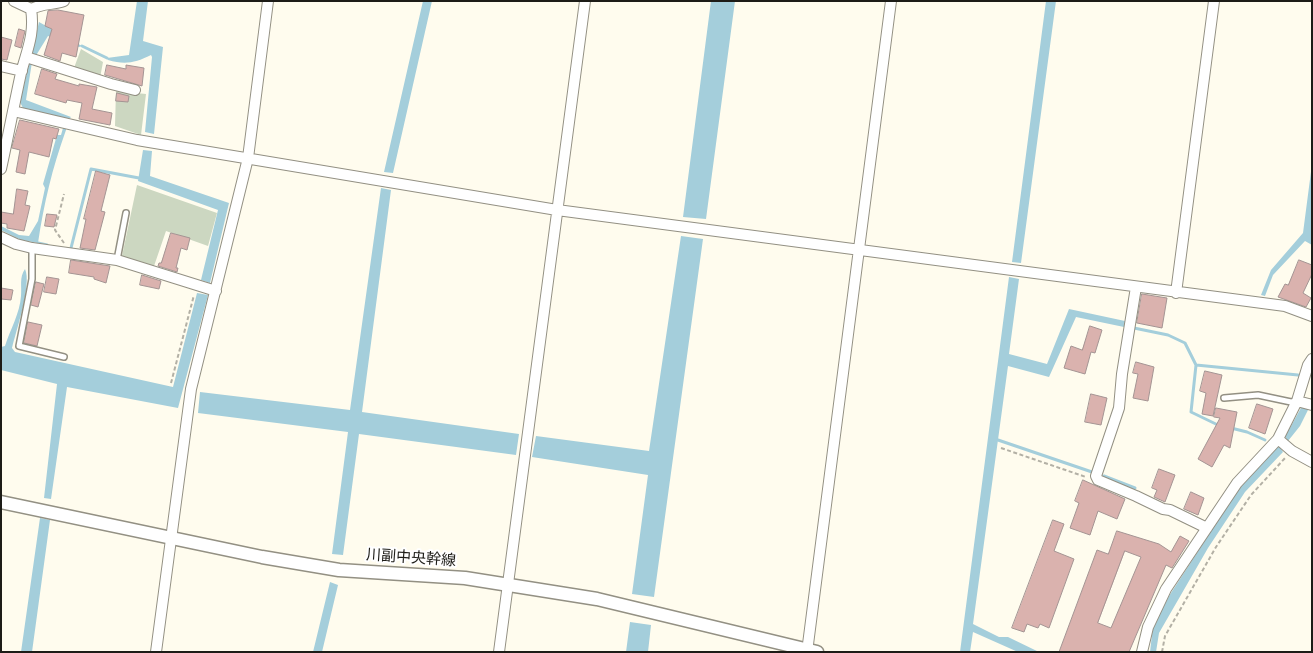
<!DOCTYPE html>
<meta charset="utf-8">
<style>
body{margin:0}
#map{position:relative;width:1313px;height:653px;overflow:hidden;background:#fffcee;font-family:"PT Sans Narrow",sans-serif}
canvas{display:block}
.frame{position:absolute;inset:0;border:2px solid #1d1c17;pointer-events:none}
</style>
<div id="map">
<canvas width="1313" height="653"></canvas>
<div class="frame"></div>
</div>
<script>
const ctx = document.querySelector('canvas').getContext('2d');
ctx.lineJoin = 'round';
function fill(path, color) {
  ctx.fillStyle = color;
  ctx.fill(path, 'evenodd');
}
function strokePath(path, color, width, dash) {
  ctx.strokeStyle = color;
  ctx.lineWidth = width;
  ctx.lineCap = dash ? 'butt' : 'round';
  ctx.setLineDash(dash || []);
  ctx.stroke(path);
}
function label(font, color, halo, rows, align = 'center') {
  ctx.font = font + ' "PT Sans Narrow","Noto Sans JP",sans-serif';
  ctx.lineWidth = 4;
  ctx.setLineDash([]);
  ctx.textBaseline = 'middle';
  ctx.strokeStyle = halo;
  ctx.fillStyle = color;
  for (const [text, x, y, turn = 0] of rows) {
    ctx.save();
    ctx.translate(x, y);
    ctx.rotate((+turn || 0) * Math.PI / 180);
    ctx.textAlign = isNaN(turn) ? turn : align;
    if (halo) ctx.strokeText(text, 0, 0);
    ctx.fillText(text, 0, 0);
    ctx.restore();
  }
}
const green = new Path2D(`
 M81,49L103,62L100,78L74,68Z
 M116,91L146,94L141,135L115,126Z
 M137,185L217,213L208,246L166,231L153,269L122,256Z`);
const water = new Path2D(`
 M137,1H148L143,41L163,47L154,134L145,132L152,57L151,55C135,63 125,65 108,60L107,58L129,55Z
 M423,1H432L393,173L384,172Z
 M711,1H735L706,219L683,217Z
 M1046,1H1056L1021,263L1012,262Z
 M39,22L82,46L79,47L48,36L32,62L26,100L71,117L69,119L23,108L20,102Z
 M63,128H66V130C52,169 44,203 38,243L21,240L1,230V226L19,235L29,236L38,221L45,188L43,184L57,135H61Z
 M143,150L152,151L150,176L229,203L210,283L201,280L218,210L138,181Z
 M1312,164V245L1305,241L1273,275L1265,296L1261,295L1271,270L1303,233Z
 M381,188L391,190L362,412L519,434L516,455L359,434L343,555L332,554L348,432L198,413L200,392L350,410Z
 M681,236L703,239L654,597L632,594L648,475L532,457L536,436L649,451Z
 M25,269C32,284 16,331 12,348L15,352L173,387L197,293L208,295L178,408L67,387L51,499L44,498L57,384L1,370V347L5,346C10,330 20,313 21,296C22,286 19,278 25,269Z
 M1009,277L1019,279L1009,354L1047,364L1069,309L1125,321L1124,327L1076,317L1049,377L1008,366L973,624L999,637H1008L1039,652H1018L973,632L970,652H960Z
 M1302,406L1309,408L1300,426L1288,441L1285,437Z
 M1279,446L1283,452L1245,492L1208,548L1159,633L1156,652H1150L1153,626L1169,596L1241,485Z
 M40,518L50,520L32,652H21Z
 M330,582L338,585L322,652H313Z
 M630,622L651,625L648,652H626Z`);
const stream = new Path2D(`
 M82,46L107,58
 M38,243L47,245
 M71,248L91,169L139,178
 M1134,328L1168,335L1185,343L1196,365L1191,412L1220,426
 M1196,365L1298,375
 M1231,428L1247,432L1265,440
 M998,440L1092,472
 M1104,476L1135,488`);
const building = new Path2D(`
 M58,10L84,15L76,57L62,53L60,61L44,55L52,29L45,26L48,11Z
 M19,29L25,31L21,48L15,46Z
 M1,37L12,40L7,60L1,59Z
 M107,65L126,69V65L144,68L142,86L105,75Z
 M42,69L57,74L55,79L79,86V84L97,87L92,109L112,113L110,125L79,119L82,103L67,100L66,103L35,94Z
 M117,93L129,96L128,102L116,101Z
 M20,120L59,129L56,139L53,138L49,157L29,152L25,174L16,172L20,150L12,148Z
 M96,171L110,175L101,211L105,212L95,250L80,248L86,219H84Z
 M17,189L28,191L25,205L30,206L24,231L7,228V224L1,223V212L13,214Z
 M47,214L57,215L54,227L45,226Z
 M171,233L190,238L187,250L181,248L176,268H178L177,272L158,266L159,263H161Z
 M71,260L110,266L106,283L94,279V277L69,273Z
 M1299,260L1312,265V274L1303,293L1311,298L1306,307L1278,297L1285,284L1288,285Z
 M142,275L161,281L159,289L140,285Z
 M47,277L59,279L56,294L44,292Z
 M36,282L44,284L38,307L31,305Z
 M1,288L13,290L11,300L1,299Z
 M1142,294L1167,298L1162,328L1137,323Z
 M28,322L42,325L37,346L24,343Z
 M1090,326L1102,330L1095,353L1091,352L1085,374L1064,368L1071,346L1082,350Z
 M1136,362L1154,367L1148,401L1133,398L1138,374L1133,373Z
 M1205,371L1222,375L1213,416L1202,414L1206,393L1200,391Z
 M1091,394L1107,398L1101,425L1085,422Z
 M1257,404L1273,409L1265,434L1249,428Z
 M1216,408L1237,412L1230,448L1224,445L1212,467L1198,459L1220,418L1214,417Z
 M1159,469L1175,475L1165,502L1154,497L1157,490L1152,488Z
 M1083,480L1125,499L1117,519L1098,511L1090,535L1070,528L1079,503L1075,501Z
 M1191,492L1204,498L1198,515L1184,509Z
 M1053,520L1064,524L1054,551L1074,559L1049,628L1040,624L1038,628L1027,624L1024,632L1012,628Z
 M1117,531L1159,544L1171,552L1180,536L1189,541L1172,568L1166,565L1129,652H1059L1097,550L1108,554ZM1125,551L1141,557L1111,628L1098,623Z`);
const path = new Path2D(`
 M64,243L55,230L64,194
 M171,383L194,295
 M1001,448L1086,477
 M1162,652L1165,636L1216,547L1251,495L1286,457`);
const service = new Path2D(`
 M32,248V279L19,346L64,357
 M117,260L126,213
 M1224,398L1258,395L1291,402L1297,401`);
const minor = new Path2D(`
 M14,1L31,9C44,3 52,5 64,1
 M26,57L111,84L135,90
 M1,66L22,71
 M13,111L137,140L557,210L1285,306L1312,316
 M1,169C8,137 14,105 21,73C27,50 35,34 31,9
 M1,237L16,244L32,248L117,260L216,291
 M1136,287L1122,374L1119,408L1096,476L1098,480L1136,496L1163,509L1170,510L1207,528
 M1176,293L1214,1
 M1297,401L1312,405
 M1278,439L1292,451L1312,462
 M156,652L191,389L248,158L268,1
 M499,652L585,1
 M807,652L891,1
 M1142,652L1148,627L1166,589L1237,483L1278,439L1297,401L1308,365L1312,359`);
const tertiary = new Path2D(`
 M1,502L262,557L339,570L465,578L597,599L817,652`);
const streetNames = [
 ["川副中央幹線",411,558,4]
];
fill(green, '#ccd7c1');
fill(water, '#a4cedb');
strokePath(stream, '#a4cedb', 3);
fill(building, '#dab2ae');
strokePath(building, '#a49493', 1);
strokePath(service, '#939083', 8);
strokePath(minor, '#939083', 12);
strokePath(tertiary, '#939083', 15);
strokePath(path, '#b3b0a5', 2, [4, 2.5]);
strokePath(service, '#fff', 5);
strokePath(minor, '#fff', 10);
strokePath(tertiary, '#fff', 12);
label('15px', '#1d1c17', '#fff', streetNames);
</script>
